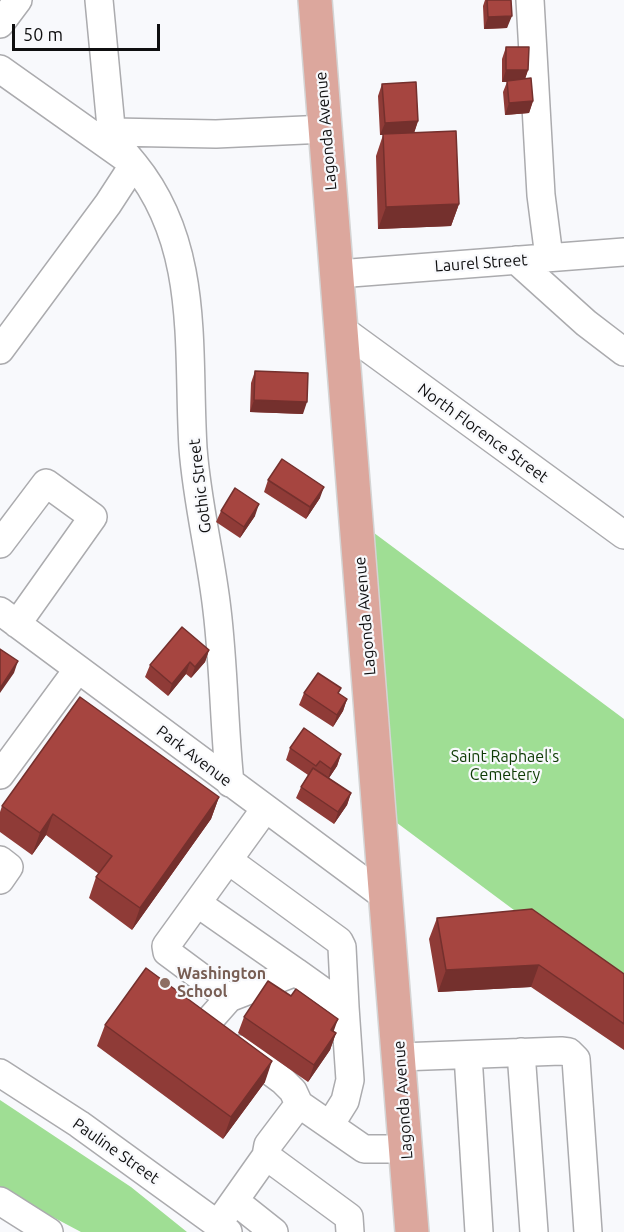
<!DOCTYPE html>
<style>
body{margin:0}
#map{position:relative;width:624px;height:1232px;overflow:hidden;background:#f8f9fc;font-family:Ubuntu,sans-serif}
canvas{display:block}
.scale{position:absolute;left:12px;top:24px;width:148px;height:27px;box-sizing:border-box;border:3px solid #0f0f10;border-top:0;padding-left:8px;font-size:18px;line-height:21px;white-space:nowrap;color:#0f0f10;-webkit-text-stroke:4px #f8f9fc;paint-order:stroke}
</style>
<div id="map">
<canvas width="624" height="1232"></canvas>
<div class="scale">50 m</div>
</div>
<script>
const ctx = document.querySelector('canvas').getContext('2d');
ctx.lineJoin = 'round';
function fill(path, color) {
  ctx.fillStyle = color;
  ctx.fill(path, 'evenodd');
}
function strokePath(path, color, width, dash) {
  ctx.strokeStyle = color;
  ctx.lineWidth = width;
  ctx.lineCap = dash ? 'butt' : 'round';
  ctx.setLineDash(dash || []);
  ctx.stroke(path);
}
function label(font, color, halo, rows, align = 'center') {
  ctx.font = font + ' Ubuntu,sans-serif';
  ctx.lineWidth = 4.5;
  ctx.setLineDash([]);
  ctx.textBaseline = 'middle';
  ctx.strokeStyle = halo;
  ctx.fillStyle = color;
  for (const [text, x, y, turn = 0] of rows) {
    ctx.save();
    ctx.translate(x, y);
    ctx.rotate((+turn || 0) * Math.PI / 180);
    ctx.textAlign = isNaN(turn) ? turn : align;
    if (halo) ctx.strokeText(text, 0, 0);
    ctx.fillText(text, 0, 0);
    ctx.restore();
  }
}
const green = new Path2D(`
 M358,521L624,719V992L381,811Z
 M0,1100L131,1187L187,1232H81L0,1189Z`);
const minor = new Path2D(`
 M530,0L541,195L549,257
 M0,24L18,0
 M0,69L134,164C201,246 187,350 193,448C197,503 211,556 217,610C224,668 224,726 230,783
 M113,132L216,134L326,129
 M516,260L586,323L624,352
 M338,274L624,252
 M343,330L624,535
 M0,350L108,204L134,164L120,147L111,127L99,0
 M0,544L46,483L93,517L17,624
 M0,611L388,899
 M0,775L78,669
 M0,860L9,867L0,880
 M228,860L339,941L342,947L345,1007
 M197,903L296,972
 M229,998L167,952L166,946L265,809
 M206,1024L229,998L296,972L345,1007L350,1080L345,1101L330,1125
 M240,1049L283,1081L293,1091L299,1104L364,1149H406
 M521,1052L534,1232
 M468,1055L479,1232
 M400,1057L561,1051L569,1052L576,1059L588,1232
 M0,1073L79,1124L228,1232
 M266,1156L268,1145L299,1104
 M0,1201L49,1232
 M235,1201L274,1232
 M218,1224L266,1156L349,1217L350,1232`);
const major = new Path2D(`
 M315,0L412,1232`);
const wall = new Path2D(`
 M485,0H511L507,28L484,29L483,6Z
 M506,47L528,70L525,79L533,101L529,113L505,115L503,92L507,82H502V59Z
 M382,84L418,121L414,133L459,204L451,226L378,229L376,156L383,135H380L378,96Z
 M255,371L303,414L250,412L251,383Z
 M268,480L320,498L306,519L264,492Z
 M221,511L255,516L240,538L216,522Z
 M209,650L205,662L191,678L186,674L168,696L145,677L150,665Z
 M304,693L339,694L347,699L343,711L333,727L299,705Z
 M290,748L341,754L337,766L329,778L351,793L347,805L334,824L296,798L301,787L308,775L286,760Z
 M219,797L211,819L132,930L89,898L96,877L99,874L46,835L32,855L0,832V812L2,806Z
 M437,918L624,974V1050L531,987L438,992L429,939Z
 M244,1017L336,1033L330,1050L308,1082L238,1033Z
 M105,1025L265,1082L223,1139L97,1046Z`);
const shadedWall = new Path2D(`
 M512,16L507,28L484,29L488,17Z
 M506,70H528L524,82H502Z
 M533,101L529,113L505,115L509,103Z
 M418,121L414,133L380,135L385,123Z
 M459,204L451,226L378,229L386,207Z
 M254,400L307,402L303,414L250,412Z
 M324,487L320,498L306,519L310,507Z
 M259,504L255,516L240,538L244,527Z
 M209,650L205,662L191,678L195,667Z
 M18,661L14,673L0,693V688Z
 M190,662L186,674L168,696L172,684Z
 M347,699L343,711L333,727L337,715Z
 M341,754L337,766L327,781L331,769Z
 M351,793L347,805L334,824L338,812Z
 M219,797L211,819L132,930L140,908Z
 M53,814L46,835L32,855L40,833Z
 M539,965L531,987L438,992L446,970Z
 M338,1019L332,1036L331,1030Z
 M336,1033L330,1050L308,1082L314,1065Z
 M272,1061L265,1082L223,1139L231,1117Z`);
const building = new Path2D(`
 M487,0H511L512,16L488,17Z
 M506,47H529L528,70H506Z
 M531,78L533,101L509,103L507,81Z
 M416,82L418,121L385,123L382,84Z
 M456,131L459,204L386,207L383,134Z
 M255,371L308,373L307,402L254,400Z
 M282,459L324,487L310,507L268,480Z
 M235,488L259,504L244,527L221,511Z
 M182,627L209,650L195,667L190,662L172,684L150,665Z
 M0,649L18,661L0,688Z
 M318,673L341,688L338,693L347,699L337,715L304,693Z
 M80,697L219,797L140,908L96,877L112,856L53,814L40,833L2,806Z
 M304,728L341,754L331,769L320,761L316,766L290,748Z
 M313,768L351,793L338,812L301,787Z
 M532,909L624,974V1024L539,965L446,970L437,918Z
 M146,968L272,1061L231,1117L105,1025Z
 M268,981L291,996L296,989L338,1019L331,1030L336,1033L314,1065L244,1017Z`);
const markers = [
 [165,983,6,"#8d6e63"]
];
const streetNames = [
 ["Lagonda Avenue",326,131,-95],
 ["Laurel Street",481,263,-4],
 ["North Florence Street",483,433,36],
 ["Gothic Street",200,486,-97],
 ["Lagonda Avenue",365,616,-95],
 ["Park Avenue",194,756,37],
 ["Lagonda Avenue",403,1100,-94],
 ["Pauline Street",116,1151,35]
];
const parkNames = [
 ["Saint Raphael's",505,757],
 ["Cemetery",505,775]
];
const educationNames = [
 ["Washington",177,974],
 ["School",177,992]
];
fill(green, '#9fde94');
strokePath(minor, '#ababae', 30);
strokePath(major, '#d4d4d4', 36);
strokePath(minor, '#fff', 27);
strokePath(major, '#dca79d', 33);
fill(wall, '#8f3b37');
fill(shadedWall, '#74302d');
fill(building, '#a64540');
strokePath(building, '#74302d', 1.5);
for (const [x, y, r, color] of markers) {
  const dot = new Path2D();
  dot.arc(x, y, r, 0, 2 * Math.PI);
  ctx.fillStyle = color;
  ctx.fill(dot);
  strokePath(dot, '#f8f9fc', 2);
}
label('16px', '#0f0f10', '#f8f9fc', streetNames);
label('16px', '#0d3a03', '#f8f9fc', parkNames);
label('bold 16px', '#785e54', '#f8f9fc', educationNames, 'left');
</script>
